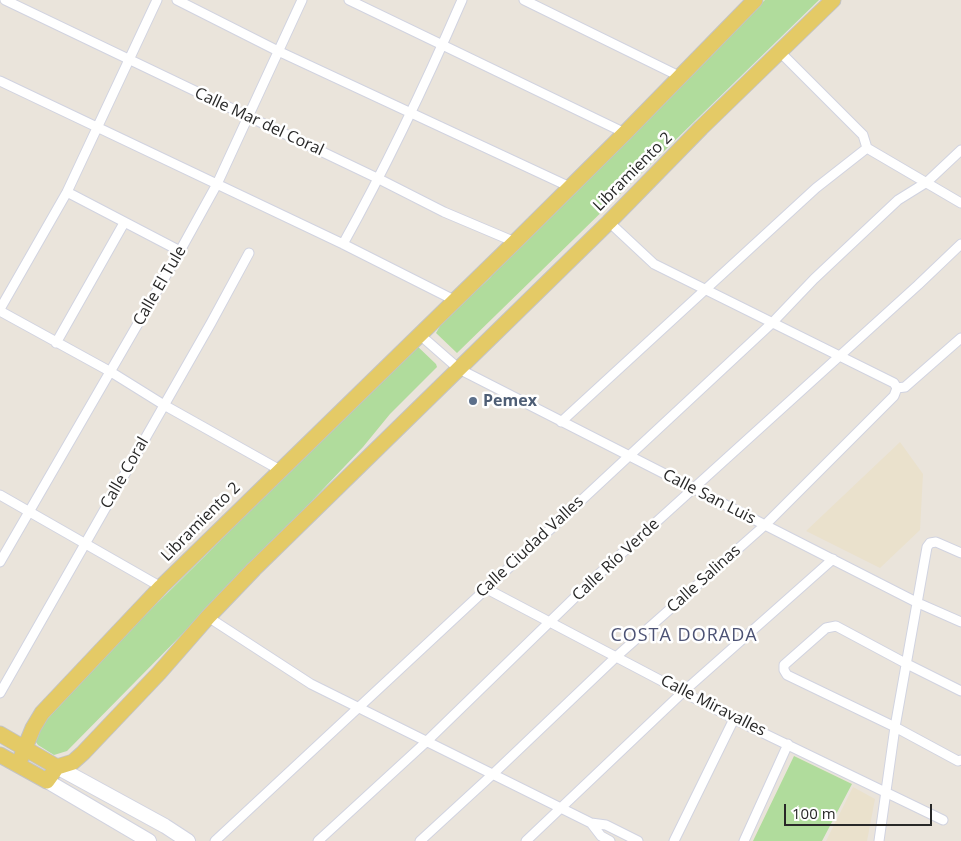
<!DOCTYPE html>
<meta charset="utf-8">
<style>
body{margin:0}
#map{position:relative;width:961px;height:841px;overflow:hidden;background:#eae4db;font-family:"Open Sans",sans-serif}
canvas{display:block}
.scale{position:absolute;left:784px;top:804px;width:148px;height:22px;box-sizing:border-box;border:2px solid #282828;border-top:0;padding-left:6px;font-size:15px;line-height:18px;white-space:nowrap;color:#282828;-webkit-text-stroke:4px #fff;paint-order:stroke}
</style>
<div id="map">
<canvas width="961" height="841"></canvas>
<div class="scale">100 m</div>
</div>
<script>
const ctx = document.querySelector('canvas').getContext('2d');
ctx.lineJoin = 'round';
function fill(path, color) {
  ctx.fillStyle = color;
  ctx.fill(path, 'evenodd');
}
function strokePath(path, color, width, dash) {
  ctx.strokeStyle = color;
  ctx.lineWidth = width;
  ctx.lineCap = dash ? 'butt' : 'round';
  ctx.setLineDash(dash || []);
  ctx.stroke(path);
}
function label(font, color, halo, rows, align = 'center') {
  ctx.font = font + ' "Open Sans",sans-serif';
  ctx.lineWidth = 5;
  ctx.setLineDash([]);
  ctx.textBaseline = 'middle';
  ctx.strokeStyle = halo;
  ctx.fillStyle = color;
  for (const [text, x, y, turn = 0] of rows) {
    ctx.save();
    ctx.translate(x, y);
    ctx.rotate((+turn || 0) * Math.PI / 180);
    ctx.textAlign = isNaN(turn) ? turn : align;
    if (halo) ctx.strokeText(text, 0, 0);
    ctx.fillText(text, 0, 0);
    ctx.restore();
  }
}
const education = new Path2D(`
 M900,442L923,474L920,530L880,568L806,531Z
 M853,787L875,799L867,841H826Z`);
const green = new Path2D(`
 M765,0H819L457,353L436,333L443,321L490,278L509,252Z
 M415,344L436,364L437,367L390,414L363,447L272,543L67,751L54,755L38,745L34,739L41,726L125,635L205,556Z
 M794,756L852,784L822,841H753Z`);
const street = new Path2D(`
 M5,0L379,179L444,212L515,242
 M177,0L278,51L570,187
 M349,0L625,133
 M524,0L679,76
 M780,52L863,135L867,148L961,203
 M0,81L343,244L454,300
 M67,192L180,251
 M609,222L654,264L894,383L897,388
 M343,244C387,165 426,83 462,0
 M0,309L67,192L157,0
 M0,311L111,372L164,405L280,470
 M419,334L459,369L918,603L961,622
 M56,343L124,223
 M897,388L905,387L961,338
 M561,422L816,188L867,148
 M0,495L161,587
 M0,562L180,251L217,184L302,0
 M485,588L734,719L943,820
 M208,617L311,684L591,823L606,825L638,841
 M961,691L907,664L836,626L826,628L784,665V670L787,675L895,727L958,761L961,760
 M0,693L211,323L249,253
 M591,823L601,836L610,841
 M215,841L772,323L814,279L898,200L927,182L961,150
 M318,841L426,742L600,573L918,285L961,244
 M420,841L493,774L617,656L765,525L894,396L897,388
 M526,841L683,692L833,559
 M674,841L734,719
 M744,841L788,744
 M879,841L895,727L927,547L930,543L936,542L961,553`);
const secondary = new Path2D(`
 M57,767L165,826L188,841
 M47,781L149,841`);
const primary = new Path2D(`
 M0,734L57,767
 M0,755L47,781L57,767
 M18,765L33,728L42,713L161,587L515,242L625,133L755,0
 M57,767L73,762L83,753L159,673L208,617L254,569L609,222L701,128L833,0`);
const markers = [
 [473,401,5,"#5c6f8a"]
];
const streetNames = [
 ["Calle Mar del Coral",259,122,25],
 ["Libramiento 2",633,172,-45],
 ["Calle El Tule",160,286,-60],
 ["Calle Coral",125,473,-60],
 ["Calle San Luis",709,497,27],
 ["Libramiento 2",201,522,-45],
 ["Calle Ciudad Valles",530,547,-43],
 ["Calle Río Verde",616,560,-43],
 ["Calle Salinas",704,579,-42],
 ["Calle Miravalles",713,706,27]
];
const serviceNames = [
 ["Pemex",483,401]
];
const neighbourhoodNames = [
 ["COSTA DORADA",684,636]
];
fill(education, '#eae1cc');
fill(green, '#b0dc9c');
strokePath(street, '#d1d3e0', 11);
strokePath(secondary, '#d1d3e0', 16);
strokePath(primary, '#c3c3c3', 17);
strokePath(street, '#fff', 9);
strokePath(secondary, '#fff', 14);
strokePath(primary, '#e4ca66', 15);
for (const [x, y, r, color] of markers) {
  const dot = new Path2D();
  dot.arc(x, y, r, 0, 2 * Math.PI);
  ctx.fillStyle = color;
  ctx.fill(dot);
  strokePath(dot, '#fff', 2);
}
label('16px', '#282828', '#fff', streetNames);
label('bold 16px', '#4e5e75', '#fff', serviceNames, 'left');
ctx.letterSpacing = '1px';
label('18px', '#4d5375', '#fff', neighbourhoodNames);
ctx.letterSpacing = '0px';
</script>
